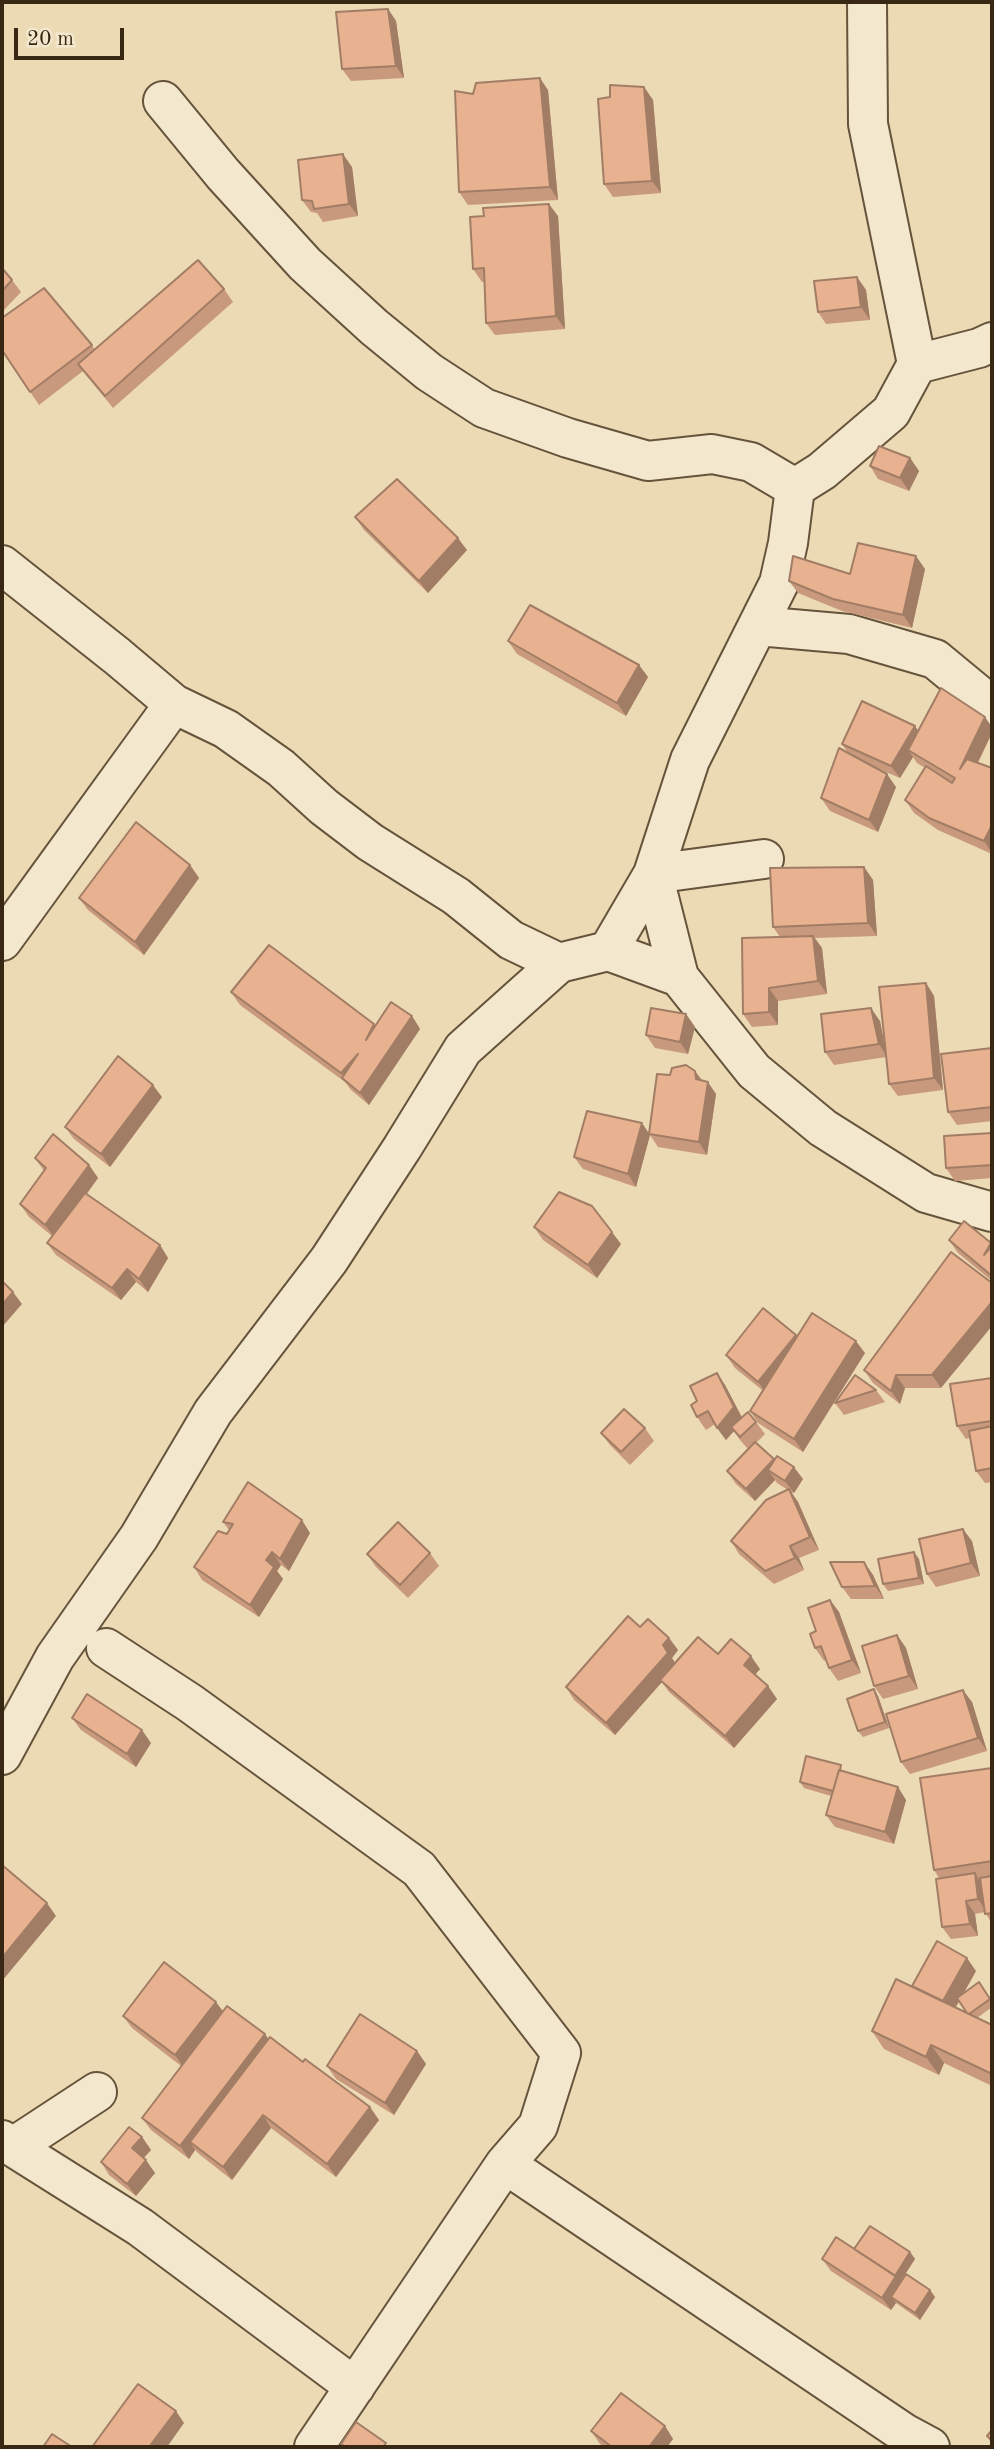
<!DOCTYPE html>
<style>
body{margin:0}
#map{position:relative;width:994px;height:2449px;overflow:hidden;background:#ecdab4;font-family:"Old Standard TT",serif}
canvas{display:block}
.frame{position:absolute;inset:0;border:4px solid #382813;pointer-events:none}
.scale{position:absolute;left:14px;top:28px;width:110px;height:32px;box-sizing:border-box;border:4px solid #382813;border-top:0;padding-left:9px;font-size:21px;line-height:24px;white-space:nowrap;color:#382813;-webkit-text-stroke:5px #f3e7ce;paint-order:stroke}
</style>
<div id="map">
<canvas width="994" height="2449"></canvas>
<div class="frame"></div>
<div class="scale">20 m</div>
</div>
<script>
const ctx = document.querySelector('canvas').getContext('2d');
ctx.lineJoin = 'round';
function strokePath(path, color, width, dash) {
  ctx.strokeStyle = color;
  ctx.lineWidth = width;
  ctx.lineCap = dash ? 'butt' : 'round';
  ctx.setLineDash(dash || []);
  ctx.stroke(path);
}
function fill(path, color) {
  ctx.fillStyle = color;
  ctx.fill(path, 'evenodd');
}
const minor = new Path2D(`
 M867,2L868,124L917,364
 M163,101L223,174L305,264L374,327L429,372L484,408L568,438L648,461L712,454L751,462L795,488
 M2,565L117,656L174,704L226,729L281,768L324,807L370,842L456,896L511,940L559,963
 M758,626L849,634L935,659L992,706
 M764,859L653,874L690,760L779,583L788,543L795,488L822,471L891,412L917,364L979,348L992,342
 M2,941L174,704
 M608,951L679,977
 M106,1648L190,1703L419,1869L561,2053L538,2126L505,2164
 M2,1755L55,1657L139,1537L213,1412L329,1260L402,1148L463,1049L559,963L608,951L653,874L679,977L754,1071L823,1128L926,1193L992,1212
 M2,2140L13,2147L97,2092
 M13,2147L140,2227L355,2387
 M314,2447L505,2164L904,2433L930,2447`);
const wall = new Path2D(`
 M388,9L396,21L404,78L351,81L342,69Z
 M644,87L653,100L661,193L613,197L604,184Z
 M548,90L558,200L468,205L459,192Z
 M352,167L358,216L323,222L317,213L311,212L302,200Z
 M558,216L565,329L495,335L486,323L485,282H482L473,269Z
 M2,268L12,280L21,292L2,312Z
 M857,277L866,290L870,320L826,324L818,312Z
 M224,289L233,302L113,408L83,371L39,405L2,350L92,345L95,350Z
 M910,458L919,471L909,491L878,479L870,466Z
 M355,517L467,550L428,593L364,530Z
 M925,569L912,628L842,611L798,593L789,581L850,574Z
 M508,641L639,665L648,677L626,716L517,654Z
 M918,731L992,733L978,763L992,768V854L938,830L914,813L905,800L925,768L917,763L913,757L900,778L872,766L896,787L878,832L830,811L821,798L848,753L842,744Z
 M190,865L199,878L144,955L88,910L79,898Z
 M864,867L873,880L877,936L815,938L822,948L827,994L778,1001V1025L752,1027L743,1014L780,937L773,927Z
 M926,983L934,996L943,1090L898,1096L889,1084L886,1057L834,1065L825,1052L880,1021L885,1045Z
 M231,992L375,1026L412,1016L420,1029L369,1105L351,1090L345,1082L240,1005Z
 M686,1014L695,1027L688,1054L655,1048L646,1035Z
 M992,1048V1121L957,1125L948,1112Z
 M702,1080L716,1094L707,1155L658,1147L650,1135L636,1187L583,1169L574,1157L642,1123L649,1134Z
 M162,1097L110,1167L74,1139L65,1127Z
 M992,1133V1178L955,1181L946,1168Z
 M35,1158L89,1165L98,1178L87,1194L160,1245L168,1258L148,1292L136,1282L121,1300L56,1255L47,1243L52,1236L29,1217L20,1204L44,1171Z
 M534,1227L621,1244L597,1278L543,1240Z
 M949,1240L991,1243L992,1244V1281L958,1253Z
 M992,1283L941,1388H905L900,1404L873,1383L864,1370Z
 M796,1335L797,1336L865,1353L803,1452L758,1423L750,1411L762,1390L735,1368L726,1355Z
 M717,1373L725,1385L742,1417L756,1422L765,1434L756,1443L774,1460L803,1479L794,1493L791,1492L798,1502L819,1550L799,1558L804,1570L774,1584L739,1554L731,1541L788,1490L777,1483L775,1480L755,1501L736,1484L727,1471L748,1449L740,1440L734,1431L726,1440L715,1424L706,1430L697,1417V1401Z
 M992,1378V1482L985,1483L976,1471L970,1438L966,1439L957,1426Z
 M876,1390L885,1402L844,1415L835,1403Z
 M645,1428L654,1441L630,1465L610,1445L601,1433Z
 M223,1522L310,1533L289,1571L281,1565L277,1571L283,1579L259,1617L202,1580L194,1567L229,1530Z
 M972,1541L980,1576L936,1587L927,1574Z
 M430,1553L439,1566L408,1598L376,1567L367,1554Z
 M919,1559L924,1584L888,1591L883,1584Z
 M864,1562L873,1575L884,1599H851L842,1587Z
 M830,1600L839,1612L861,1673L838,1681L829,1668L826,1660L824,1661L815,1648L816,1631Z
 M640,1627L669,1638L678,1650L672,1658L675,1663L718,1654L760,1669L755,1675L768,1686L777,1699L734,1748L669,1692L662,1682L615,1735L574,1700L566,1687Z
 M897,1635L906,1648L918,1689L883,1699L874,1686Z
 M878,1696L889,1728L863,1737L858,1731Z
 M972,1702L987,1751L910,1774L901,1762Z
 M72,1718L151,1743L136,1767L81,1730Z
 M992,1768V1924L985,1912L975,1914L978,1936L951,1939L942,1927L939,1878L934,1870Z
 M846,1771V1772L906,1800L894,1844L835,1827L826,1815L831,1796L804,1788L800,1782Z
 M976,1971L964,1993L979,1982L992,2002V2007L977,2018L992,2025V2086L944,2063L939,2075L884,2049L872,2031L913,1987ZM959,2002L967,2013L956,2007Z
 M223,2012L268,2039L379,2120L336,2177L271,2128L232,2180L199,2154L195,2150L189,2159L151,2130L142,2118L181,2066L132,2028L123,2016Z
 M417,2051L426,2064L394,2115L336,2079L327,2066Z
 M142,2137L151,2150L143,2158L155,2173L136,2196L109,2175L101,2162Z
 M854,2249L910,2252L915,2259L900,2282L930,2290L935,2297L920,2320L896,2303L891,2310L831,2271L822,2259Z
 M665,2426L673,2439L667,2447H605L600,2444L591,2431Z`);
const shadedWall = new Path2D(`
 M388,9L396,21L404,78L396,66Z
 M540,78L548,90L558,200L550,187Z
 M644,87L653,100L661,193L652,181Z
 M343,154L352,167L358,216L349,204Z
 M549,204L558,216L565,329L556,316Z
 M857,277L866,290L870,320L861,307Z
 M910,458L919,471L909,491L900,478Z
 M458,538L467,550L428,593L419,581Z
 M916,556L925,569L912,628L903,615Z
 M639,665L648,677L626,716L617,703Z
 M985,717L992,727V733L968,782L960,769Z
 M915,726L924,739L908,750L913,757L900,778L891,766Z
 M887,774L896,787L878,832L869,820Z
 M992,825V853L984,841Z
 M190,865L199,878L144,955L135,942Z
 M864,867L873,880L877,936L868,923Z
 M813,936L822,948L827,994L818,981Z
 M926,983L934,996L943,1090L934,1078Z
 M769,988L778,1001V1025L769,1012Z
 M871,1008L880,1021L887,1057L879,1044Z
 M686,1014L695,1027L688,1054L680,1042Z
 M412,1016L420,1029L369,1105L360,1093Z
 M358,1054L348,1082L341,1073Z
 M695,1071L704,1083L696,1079Z
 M708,1082L716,1094L707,1155L699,1142Z
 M153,1085L162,1097L110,1167L101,1154Z
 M642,1123L650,1135L636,1187L628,1174Z
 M89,1165L98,1178L54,1237L45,1225Z
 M612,1232L621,1244L597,1278L588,1265Z
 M160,1245L168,1258L148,1292L139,1279Z
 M127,1269L136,1282L121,1300L112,1288Z
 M13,1292L22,1304L2,1327V1305Z
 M992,1302V1326L941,1388L932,1375Z
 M796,1335L805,1347L767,1394L758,1382Z
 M856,1341L865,1353L803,1452L794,1439Z
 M717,1373L725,1385L743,1420L731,1427L734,1431L726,1440L717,1428Z
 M896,1375L905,1388L900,1404L891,1391Z
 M774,1459L782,1472L768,1470L775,1480L755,1501L746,1489Z
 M794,1467L803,1479L794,1493L785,1481Z
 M789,1489L798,1502L819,1550L810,1537Z
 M302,1520L310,1533L289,1571L280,1559Z
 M963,1529L972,1541L980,1576L971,1563Z
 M790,1546L799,1558L804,1570L795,1558Z
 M272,1552L281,1565L277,1571L283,1579L259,1617L250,1605L266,1560Z
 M914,1552L919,1559L924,1584L919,1578Z
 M864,1562L873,1575L884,1599L875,1586Z
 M830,1600L839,1612L861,1673L852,1660Z
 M897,1635L906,1648L918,1689L909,1676Z
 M669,1638L678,1650L672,1658L677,1666L660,1680L662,1682L615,1735L606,1723Z
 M751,1656L760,1669L752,1678L744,1665Z
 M768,1686L777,1699L734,1748L725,1736Z
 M874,1689L878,1696L889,1728L885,1722Z
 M963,1690L972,1702L987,1751L978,1738Z
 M142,1730L151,1743L136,1767L127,1754Z
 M898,1787L906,1800L894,1844L885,1832Z
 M975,1873L983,1886L987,1912L978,1899Z
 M966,1901L975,1914L978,1936L970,1924Z
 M47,1903L56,1916L2,1981V1958Z
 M967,1958L976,1971L951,2015L943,2003Z
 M216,2002L225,2014L184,2068L175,2055Z
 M265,2034L274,2047L190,2142L195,2150L189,2159L180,2146Z
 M931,2045L944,2063L939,2075L926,2057Z
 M417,2051L426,2064L394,2115L385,2103Z
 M370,2107L379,2120L336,2177L327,2164Z
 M263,2115L271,2128L232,2180L223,2167Z
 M142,2137L151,2150L141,2161L132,2148Z
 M146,2160L155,2173L136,2196L127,2184Z
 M910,2252L915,2259L900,2282L905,2289L891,2297L896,2303L891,2310L882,2298Z
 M930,2290L935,2297L920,2320L915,2313Z
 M176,2411L184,2423L167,2447H149Z
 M665,2426L673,2439L667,2447H649Z`);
const building = new Path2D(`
 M388,9L396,66L342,69L336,12Z
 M540,78L550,187L459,192L455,91L473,94L476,83Z
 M610,85L644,87L652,181L604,184L598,99L610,97Z
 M343,154L349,204L314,209L312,201L302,200L298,160Z
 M549,204L556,316L486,323L484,268L473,269L470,217L484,216L483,208Z
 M198,260L224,289L105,396L78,364Z
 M2,268L12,280L2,291Z
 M857,277L861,307L818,312L814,281Z
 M44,288L92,345L30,392L2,350V318Z
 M879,446L910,458L900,478L870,466Z
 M397,479L458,538L419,581L355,517Z
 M858,543L916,556L903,615L833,599L789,581L793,556L850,574Z
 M530,605L639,665L617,703L508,641Z
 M941,688L985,717L960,769L967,759L992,768V825L984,841L929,818L905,800L926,766L952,783L955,778L908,750Z
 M862,701L915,726L891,766L842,744Z
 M839,748L887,774L869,820L821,798Z
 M136,822L190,865L135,942L79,898Z
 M864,867L868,923L773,927L770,868Z
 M813,936L818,981L769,988V1012L743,1014L742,938Z
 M269,945L374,1024L366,1040L391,1002L412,1016L360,1093L342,1078L358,1054L341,1073L231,992Z
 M926,983L934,1078L889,1084L879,987Z
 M651,1008L686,1014L680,1042L646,1035Z
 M871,1008L879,1044L825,1052L821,1014Z
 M992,1048V1107L948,1112L941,1054Z
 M118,1056L153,1085L101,1154L65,1127Z
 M686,1065L695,1071L696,1079L708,1082L699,1142L649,1134L657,1074L670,1075L672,1068Z
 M587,1111L642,1123L628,1174L574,1157Z
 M992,1133V1165L946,1168L944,1136Z
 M53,1134L89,1165L45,1225L20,1204L46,1168L35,1158Z
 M559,1192L592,1206L612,1232L588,1265L534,1227Z
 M85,1193L160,1245L139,1279L127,1269L112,1288L47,1243Z
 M964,1221L991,1243L984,1255L992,1246V1276L949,1240Z
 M951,1252L992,1283V1302L932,1375H896L891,1391L864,1370Z
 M2,1281L13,1292L2,1305Z
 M763,1308L796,1335L758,1382L726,1355Z
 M812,1313L856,1341L794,1439L750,1411Z
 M717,1373L734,1407L717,1428L708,1411L697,1417L691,1405L697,1401L690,1386Z
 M855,1375L876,1390L835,1403Z
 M992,1378V1421L957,1426L950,1384Z
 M624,1409L645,1428L621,1452L601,1433Z
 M748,1412L756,1422L740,1437L731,1427Z
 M992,1426V1468L976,1471L969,1431Z
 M755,1442L774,1459L746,1489L727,1471Z
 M777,1456L794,1467L785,1481L768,1470Z
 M248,1482L302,1520L280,1559L272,1552L266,1560L274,1567L250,1605L194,1567L218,1531L227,1534L233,1524L223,1522Z
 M789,1489L810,1537L790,1546L795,1558L765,1571L731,1541L766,1500Z
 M398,1522L430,1553L400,1585L367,1554Z
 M963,1529L971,1563L927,1574L919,1539Z
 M914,1552L919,1578L883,1584L878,1559Z
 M830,1562H864L875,1586L842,1587Z
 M830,1600L852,1660L829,1668L821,1646L815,1648L810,1634L816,1631L808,1608Z
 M628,1616L640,1627L648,1619L669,1638L663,1645L668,1653L606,1723L566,1687Z
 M897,1635L909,1676L874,1686L862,1646Z
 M698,1637L718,1654L731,1639L751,1656L744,1665L768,1686L725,1736L660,1680Z
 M874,1689L885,1722L858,1731L847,1699Z
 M963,1690L978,1738L901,1762L886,1714Z
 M87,1694L142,1730L127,1754L72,1718Z
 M806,1756L841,1765L840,1771L839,1770L833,1791L800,1782Z
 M992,1768V1861L934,1870L920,1778Z
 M839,1770L898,1787L885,1832L826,1815Z
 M2,1865L47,1903L2,1958Z
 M975,1873L978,1899L966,1901L970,1924L942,1927L936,1879Z
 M992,1876V1913L985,1914L980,1878Z
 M937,1941L967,1958L943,2001L912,1986Z
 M164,1962L216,2002L175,2055L123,2016Z
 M896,1979L992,2025V2074L931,2045L926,2057L872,2031Z
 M979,1982L990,1999L969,2014L967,2013L957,1998Z
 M227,2006L265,2034L180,2146L142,2118Z
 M360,2014L417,2051L385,2103L327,2066Z
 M270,2037L303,2062L305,2059L370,2107L327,2164L263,2115L223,2167L190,2142Z
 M129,2127L142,2137L132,2148L146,2160L127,2184L101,2162Z
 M870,2226L910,2252L895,2276L854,2249Z
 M836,2237L896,2276L882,2298L822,2259Z
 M906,2274L930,2290L915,2313L891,2297Z
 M138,2384L176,2411L149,2447H92Z
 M621,2393L665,2426L649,2447H612L591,2431Z
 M356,2422L386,2443L383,2447H346L341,2444Z
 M992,2430V2441L987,2436Z
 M52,2434L72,2447H43Z`);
strokePath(minor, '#65543b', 42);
strokePath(minor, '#f3e7ce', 38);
fill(wall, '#c8997c');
fill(shadedWall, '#a27d65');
fill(building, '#e8b290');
strokePath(building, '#a27d65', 2);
</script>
